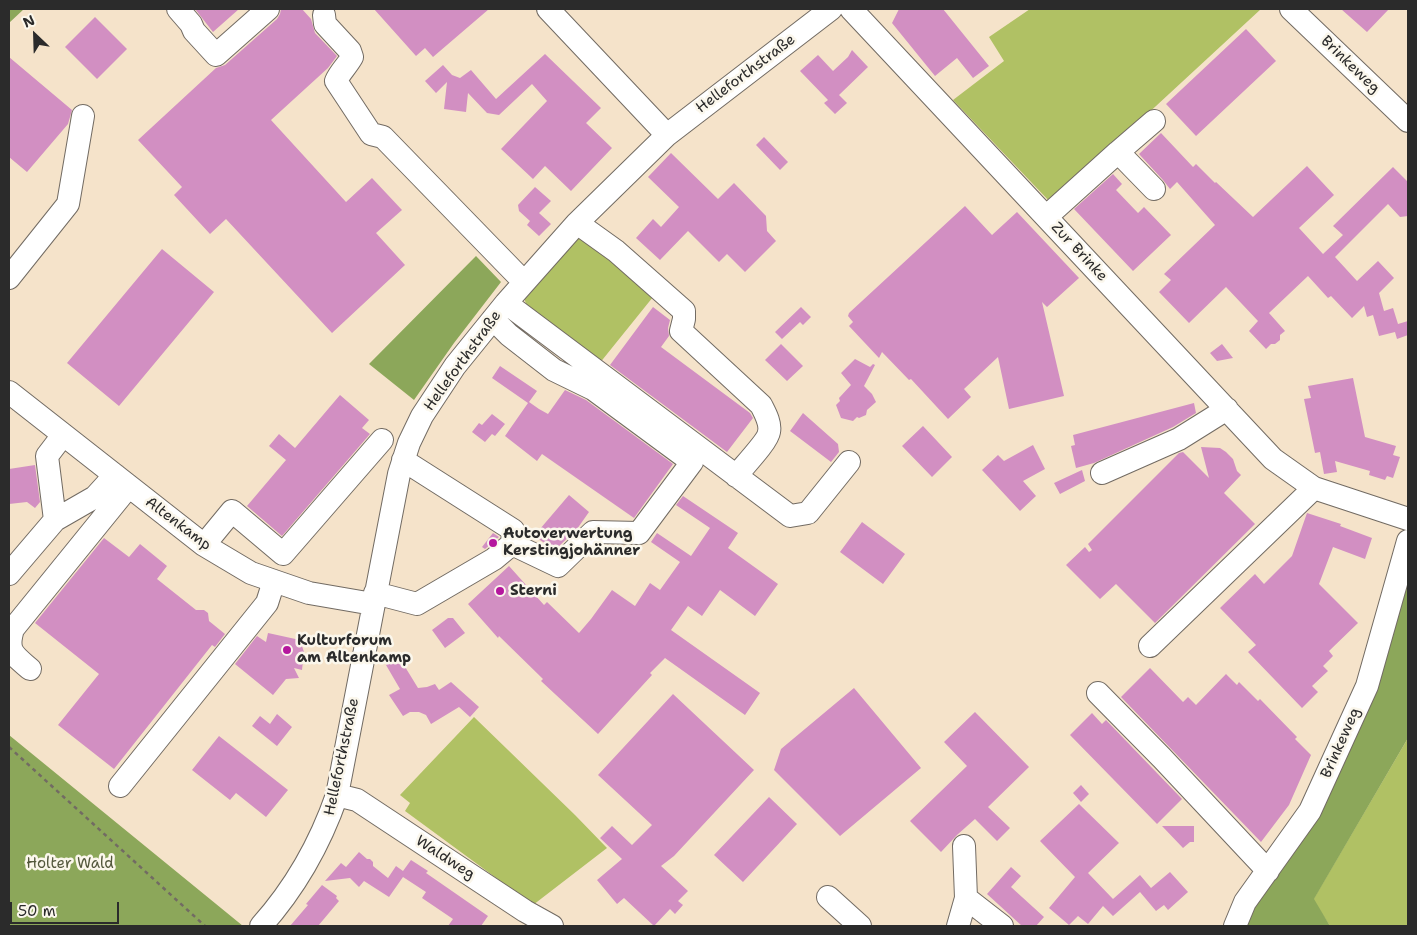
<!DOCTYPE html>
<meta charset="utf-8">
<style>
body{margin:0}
#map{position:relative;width:1417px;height:935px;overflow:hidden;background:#f5e3ca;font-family:"Shantell Sans",sans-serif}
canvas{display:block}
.frame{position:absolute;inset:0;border:10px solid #2b2b2b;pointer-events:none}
.north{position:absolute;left:10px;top:10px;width:50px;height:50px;-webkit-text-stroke:4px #fbf7ec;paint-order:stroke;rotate:336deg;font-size:14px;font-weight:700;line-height:20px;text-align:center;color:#2b2b2b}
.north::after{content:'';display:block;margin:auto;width:18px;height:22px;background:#2b2b2b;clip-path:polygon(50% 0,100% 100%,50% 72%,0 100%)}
.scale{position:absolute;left:10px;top:902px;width:109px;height:22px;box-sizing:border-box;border:2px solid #2b2b2b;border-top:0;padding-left:6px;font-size:15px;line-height:18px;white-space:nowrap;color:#2b2b2b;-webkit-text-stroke:4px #fbf7ec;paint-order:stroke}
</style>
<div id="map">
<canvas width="1417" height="935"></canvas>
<div class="frame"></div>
<div class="north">N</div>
<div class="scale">50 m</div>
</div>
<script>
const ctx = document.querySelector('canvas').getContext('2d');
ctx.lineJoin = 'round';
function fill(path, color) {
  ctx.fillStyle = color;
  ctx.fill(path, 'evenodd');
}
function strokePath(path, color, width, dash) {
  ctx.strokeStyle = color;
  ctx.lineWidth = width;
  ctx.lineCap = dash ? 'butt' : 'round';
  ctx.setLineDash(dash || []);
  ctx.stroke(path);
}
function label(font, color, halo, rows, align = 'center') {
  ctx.font = font + ' "Shantell Sans",sans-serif';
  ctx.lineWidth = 5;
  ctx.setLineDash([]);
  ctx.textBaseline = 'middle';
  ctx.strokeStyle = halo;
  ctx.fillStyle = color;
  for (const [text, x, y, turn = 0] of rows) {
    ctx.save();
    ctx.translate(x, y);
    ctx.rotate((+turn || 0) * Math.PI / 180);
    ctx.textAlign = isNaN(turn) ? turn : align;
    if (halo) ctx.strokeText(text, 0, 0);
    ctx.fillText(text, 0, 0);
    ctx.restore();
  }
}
const green = new Path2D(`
 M1030,9H1261L1051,203L953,100L1004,61L989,37Z
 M576,237L599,245L657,292L599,364L527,309L524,296Z
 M474,717L575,815L607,848L533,905L405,811L410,803L400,795Z
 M1408,738V926H1330L1313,900Z`);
const forest = new Path2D(`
 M9,9H24L9,23Z
 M476,256L501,282L454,343L414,400L369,364Z
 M1408,578V738L1314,899L1330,926H1241L1325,805L1373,697Z
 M9,735L243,926H9Z`);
const building = new Path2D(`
 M195,9H239L213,32Z
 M281,9H302L311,19L315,33L337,56L328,68L271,120L346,202L372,178L402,210L376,233L405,265L332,333L226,219L210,234L174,195L182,187L138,140L216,68L225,65L277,19L280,14Z
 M374,9H489L433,57L425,48L416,56Z
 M899,9H943L989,66L973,78L957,58L935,76L892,23Z
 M1341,9H1389L1367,32Z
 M95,17L127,49L97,79L65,47Z
 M1246,29L1276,61L1196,136L1166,104Z
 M852,50L868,67L839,95L847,103L835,114L824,103L828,100L800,71L818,55L833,71L848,57Z
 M545,54L601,108L586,123L612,148L571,191L545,166L533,179L501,149L547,101L532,84L499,115L487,113L468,93L466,112L444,109L447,82L436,93L425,81L443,65L452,75L460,78L471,70L496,99Z
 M9,57L72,110L68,124L27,172L9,157Z
 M1161,133L1193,167L1196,164L1215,183L1216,182L1253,217L1307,166L1334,195L1299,228L1323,254L1343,235L1333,226L1393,167L1408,182V216L1400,217L1388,204L1335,257L1357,281L1378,261L1394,278L1379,293L1384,311L1393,308L1398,324L1408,321V335L1397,339L1395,332L1379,336L1373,315L1367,317L1364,306L1352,318L1331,296L1328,298L1308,276L1269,313L1285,331L1280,335V340L1275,344H1271L1266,349L1249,331L1258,321L1226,287L1189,323L1159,292L1171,280L1164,274L1215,225L1177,182L1170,189L1163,180L1139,154Z
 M764,137L788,162L780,170L756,145Z
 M671,153L718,199L734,183L766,216L767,231L776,241L745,272L727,254L719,262L688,231L660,260L636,238L653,219L661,227L679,207L648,177Z
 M1113,174L1122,184L1116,190L1138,213L1144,207L1171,235L1133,271L1074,209Z
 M535,187L551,201L539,213L551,224L539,236L527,225L530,221L519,211L518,205Z
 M965,206L992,235L1017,212L1079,278L1047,307L1042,302L1064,396L1009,409L998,357L964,389L971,397L948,419L911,379L909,380L882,352L879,358L849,326L853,322L848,316L849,313Z
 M162,249L214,292L119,406L67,363Z
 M653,307L670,320L668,328L669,336L661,347L750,413L753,418L727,452L610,365Z
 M801,307L811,317L803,325L800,322L782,339L775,332Z
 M781,344L803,366L787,381L765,360Z
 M1222,344L1233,358L1217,361L1210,353Z
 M855,359L870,367L873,364L875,365L864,386L872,394L876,402L867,410L866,415L859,418L857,417L853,421L841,418L836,405L840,401L839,398L851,385L841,373Z
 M500,366L537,391L529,402L539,409L548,414L565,390L586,400L673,464L634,518L542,454L537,461L505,436L528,403L492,378Z
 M1353,378L1365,437L1396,446L1393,455L1400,457L1393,478L1387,476L1385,480L1369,475L1370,471L1335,461L1337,472L1324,474L1320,452L1315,453L1304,399L1311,398L1308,386Z
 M340,395L369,420L362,428L370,434L282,536L247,506L286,460L269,446L279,434L295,448Z
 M1194,403L1196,413L1173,427L1094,463L1076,468L1071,446L1075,445L1073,435Z
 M803,413L838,444L839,452L831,462L790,431Z
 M492,414L505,424L495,436L492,434L485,442L472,432L479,423L482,425Z
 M923,426L952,457L932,477L902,446Z
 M1033,445L1045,469L1023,481L1036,496L1020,511L982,470L998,455L1004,461Z
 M1201,447L1220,448L1226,452L1233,459L1237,471L1241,475L1224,493L1255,524L1155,623L1116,584L1100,599L1066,565L1085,547L1089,552L1092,550L1088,544L1179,453L1183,452L1209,478Z
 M35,465L40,502L35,508L27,502L9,504V469Z
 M1082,470L1085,481L1060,494L1054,483Z
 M569,495L589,512L577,529L555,550L534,536Z
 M683,496L738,533L728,548L778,584L755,616L720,590L702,616L688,606L671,630L760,693L745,715L665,658L650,673L652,675L598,734L541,681L543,679L499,636L498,638L468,604L509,566L544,605L547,602L579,633L591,619L612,590L635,606L650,583L660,590L680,562L651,542L657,533L691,556L710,528L676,505Z
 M1307,513L1341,524L1340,526L1372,538L1365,559L1333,547L1319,584L1358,623L1329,651L1333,656L1323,666L1328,671L1312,686L1318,692L1302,708L1248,652L1256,645L1220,608L1255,574L1264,584L1292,556Z
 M862,522L905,554L883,584L840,552Z
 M493,533L499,537L485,549L482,547Z
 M104,538L129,557L140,544L167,566L157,579L196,610H204L208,613L209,621L225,634L215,647L212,645L114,769L58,725L99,674L35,623Z
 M448,618H453L465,633L445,648L432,630Z
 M268,633L300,640L304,652L302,670L294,668L299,678L286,679L273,695L235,664L257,636L266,642Z
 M399,657L418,688L427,687L435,684L439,690L451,682L479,707L470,717L459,707L431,724L426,715L419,712H410L403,716L389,695L400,689L386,665Z
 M1150,668L1183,702L1188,697L1196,705L1226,674L1237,685L1239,682L1258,701L1260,699L1297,737L1295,739L1311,755L1289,805L1261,842L1121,697Z
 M854,688L921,768L840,836L774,770L781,749Z
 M673,694L754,770L674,856L661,866L688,891L678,901L683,905L675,914L670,909L654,926L624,898L617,904L597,880L622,859L600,838L612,826L632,845L652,825L598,775Z
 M975,712L1029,767L988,807L1010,828L997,841L975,819L957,835L941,852L910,821L967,766L944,742Z
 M1092,713L1102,724L1106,720L1182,799L1157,824L1070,735Z
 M277,714L292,727L277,746L252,726L260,716L270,724Z
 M219,736L288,790L266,817L236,793L230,800L192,770Z
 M1081,785L1089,794L1081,802L1073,793Z
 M769,797L797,824L743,882L714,855Z
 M1079,804L1119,843L1088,873L1113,899L1140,875L1151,888L1170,872L1188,892L1168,910L1164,905L1156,911L1140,892L1113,916L1103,906L1088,924L1078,916L1069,925L1049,908L1075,877L1040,841Z
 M1162,826H1194V842H1190L1183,848Z
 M359,852L367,859H370L373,862V866L388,878L396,866L403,871L411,860L428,871L426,873L488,916L481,926H448L453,919L422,898L426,892L403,877L389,897L364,881L359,887L350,878L325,881L341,863L346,867Z
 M1011,867L1021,876L1011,887L1044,917L1036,926H1022L987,894Z
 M322,885L337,896L336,898L339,901L318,926H290L308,905L306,904Z`);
const path = new Path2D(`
 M9,747L205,926`);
const minor = new Path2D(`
 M178,9L191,24L194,31L216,55L268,9
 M548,9L667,135
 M851,9L1273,459L1314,488L1408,519
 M1291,9L1408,121
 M324,15L325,24L350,51L352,57C347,66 340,72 336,81L371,134L383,137L524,282
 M1118,152L1154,121
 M1046,217L1118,152L1154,189
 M577,223L616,251L684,311V319L681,331L761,405C765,413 771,423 769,432C768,441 743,467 736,476
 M9,278L68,204L83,116
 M506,303L790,516L808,513L849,462
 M493,319L509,335L554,370L593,389L692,462L639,533L593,532L558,566L512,544
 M9,392L204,545L251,573L309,593L373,604
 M1102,473L1179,439L1227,409
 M55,520L47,456L63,435
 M204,545L232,511L283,554L382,440
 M9,574L55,520L95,497L115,475
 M375,593L417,604L494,559L512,544L513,530L403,460
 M1150,646L1314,488
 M30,669C14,655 6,652 13,629L129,486
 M1098,693L1162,758L1268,871
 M120,786L267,603L274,581
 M337,795L357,800L525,911L552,926
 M828,897L860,926
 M966,898L1002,926
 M261,926C295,888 320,844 337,795L399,474L409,443L422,416L455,366L506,303L577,223L667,135L831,9
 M958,926L966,898L964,846
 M1235,926L1245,902L1310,811L1367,686L1408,541`);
const markers = [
 [493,543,5,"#b5179e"],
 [500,591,5,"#b5179e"],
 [287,650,5,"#b5179e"]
];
const streetNames = [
 ["Brinkeweg",1350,65,44],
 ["Helleforthstraße",746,74,-37],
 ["Zur Brinke",1079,252,47],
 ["Helleforthstraße",463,361,-54],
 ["Altenkamp",178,524,37],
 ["Brinkeweg",1341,743,-66],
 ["Helleforthstraße",342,757,-78],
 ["Waldweg",445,858,33]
];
const poiNames = [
 ["Autoverwertung",503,534],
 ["Kerstingjohänner",503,551],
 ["Sterni",510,591],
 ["Kulturforum",297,641],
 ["am Altenkamp",297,658]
];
const parkNames = [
 ["Holter Wald",70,864]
];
fill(green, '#b0c164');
fill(forest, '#8ca75a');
fill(building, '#d28fc2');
strokePath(minor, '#726b63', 24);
strokePath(path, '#726b63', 2.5, [4, 4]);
strokePath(minor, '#fff', 22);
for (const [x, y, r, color] of markers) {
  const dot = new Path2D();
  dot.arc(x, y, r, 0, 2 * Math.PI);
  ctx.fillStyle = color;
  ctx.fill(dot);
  strokePath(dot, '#fbf7ec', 2);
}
label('15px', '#2b2b2b', '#fbf7ec', streetNames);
label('bold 15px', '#2b2b2b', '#fbf7ec', poiNames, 'left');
label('15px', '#53583c', '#fbf7ec', parkNames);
</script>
